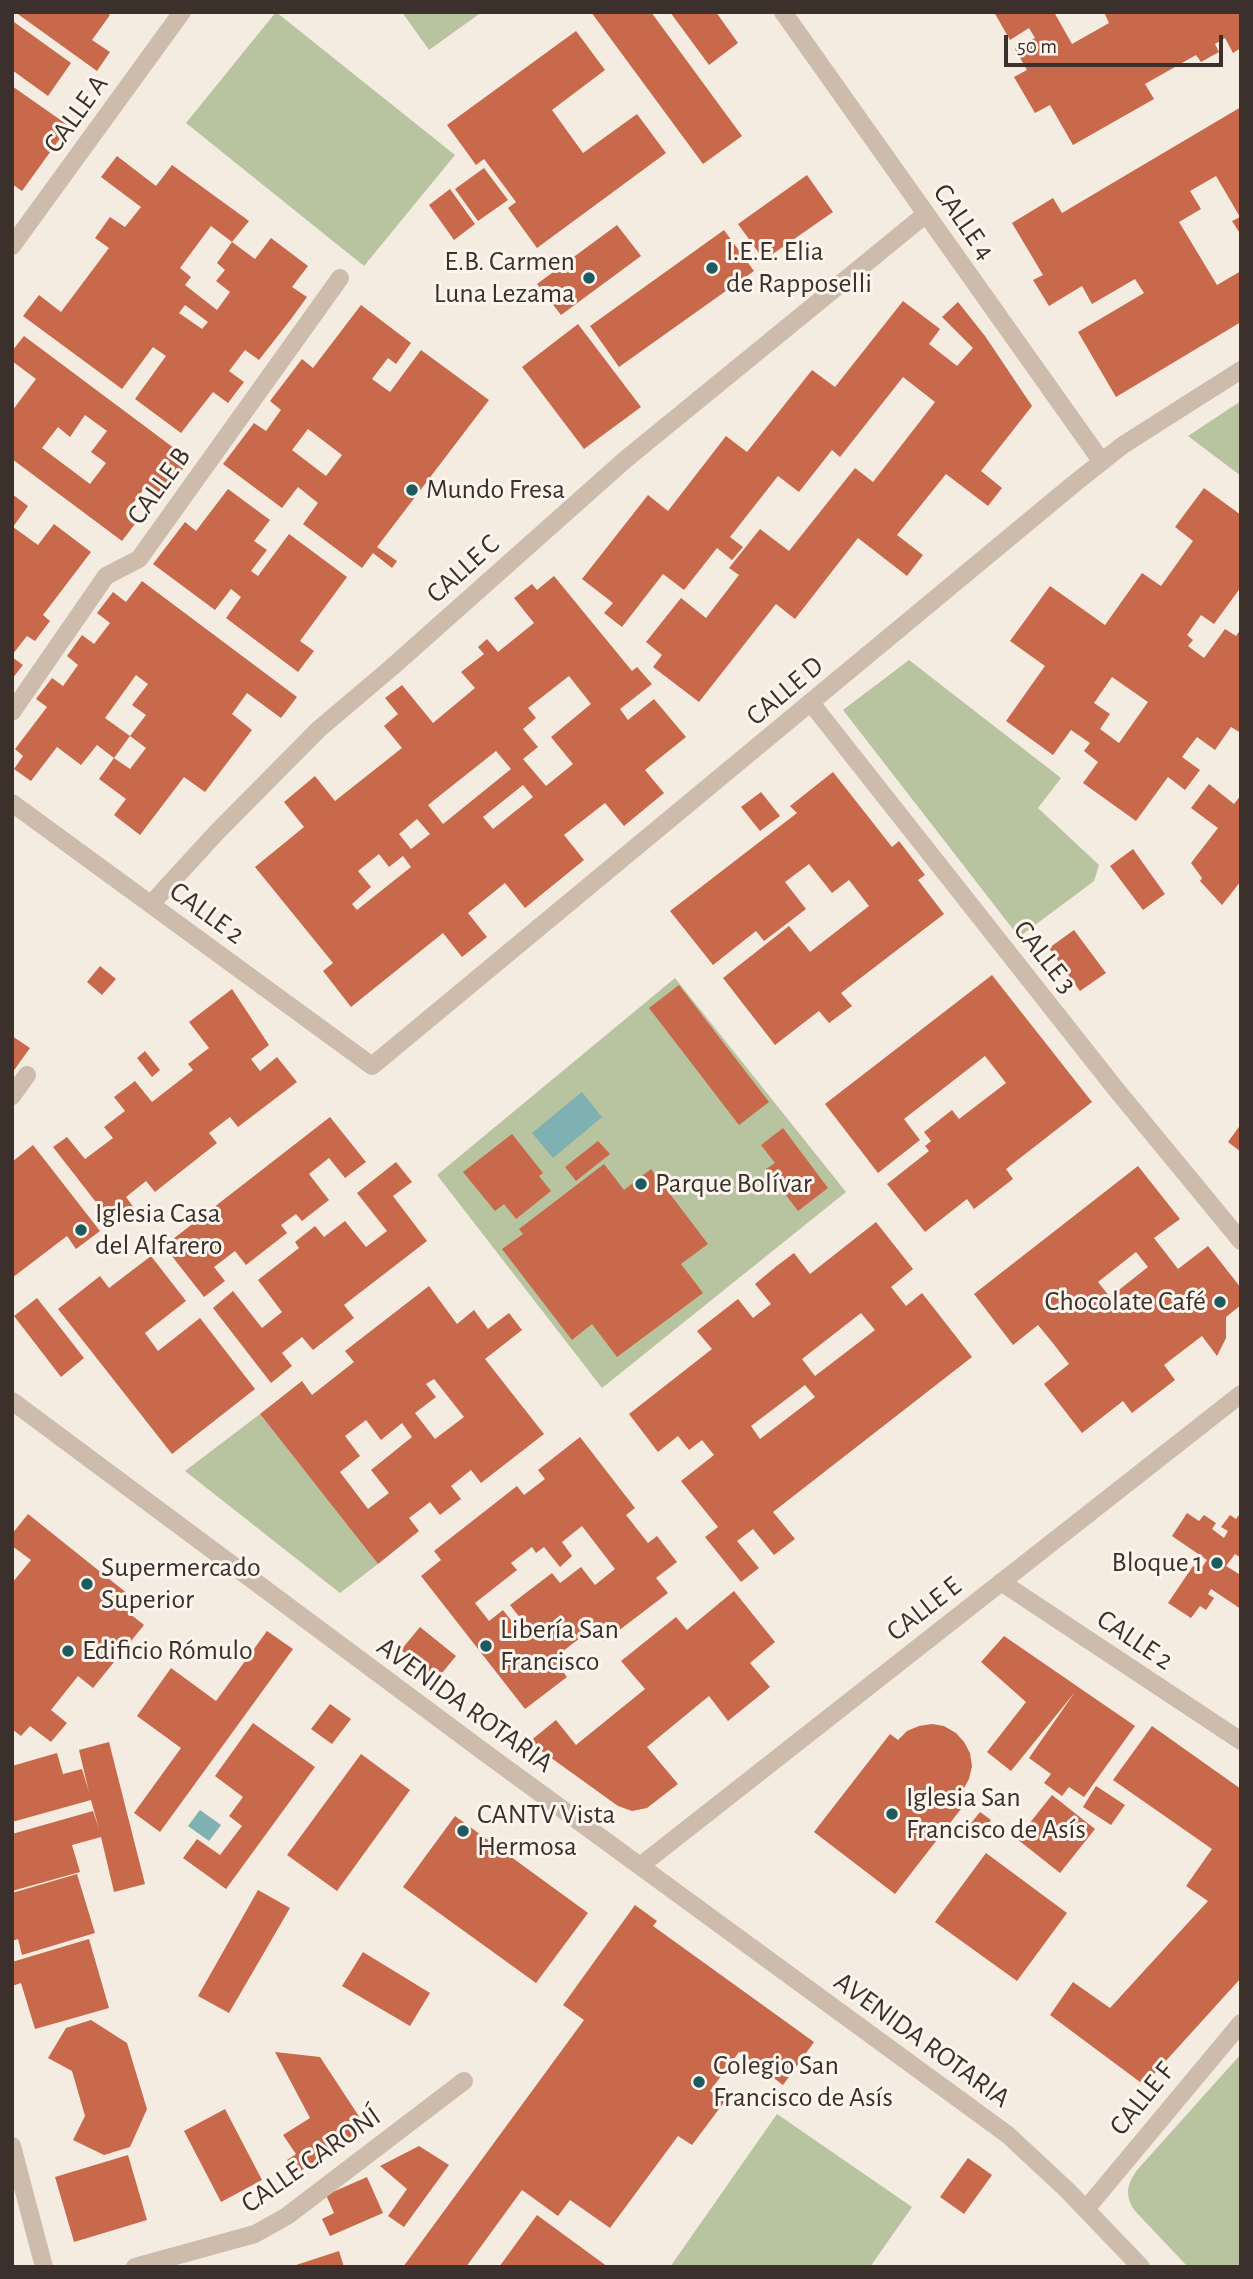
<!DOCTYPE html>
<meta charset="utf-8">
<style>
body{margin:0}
#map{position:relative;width:1253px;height:2279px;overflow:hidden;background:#f4ebe1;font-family:"Alegreya Sans",sans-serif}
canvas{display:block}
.frame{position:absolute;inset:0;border:14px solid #3b302b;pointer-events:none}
.scale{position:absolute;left:1004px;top:35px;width:219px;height:32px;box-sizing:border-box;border:4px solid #3b302b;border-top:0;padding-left:9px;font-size:21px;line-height:24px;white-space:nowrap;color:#3b302b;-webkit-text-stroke:5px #fbf5ee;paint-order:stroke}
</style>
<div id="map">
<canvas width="1253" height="2279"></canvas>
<div class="frame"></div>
<div class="scale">50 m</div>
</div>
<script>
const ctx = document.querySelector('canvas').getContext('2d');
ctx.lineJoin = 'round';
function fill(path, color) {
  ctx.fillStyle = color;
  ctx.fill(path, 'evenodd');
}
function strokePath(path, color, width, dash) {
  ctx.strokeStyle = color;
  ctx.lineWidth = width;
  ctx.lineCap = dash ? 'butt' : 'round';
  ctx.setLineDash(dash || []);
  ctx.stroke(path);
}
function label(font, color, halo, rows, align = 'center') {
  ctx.font = font + ' "Alegreya Sans",sans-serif';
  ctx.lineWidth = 6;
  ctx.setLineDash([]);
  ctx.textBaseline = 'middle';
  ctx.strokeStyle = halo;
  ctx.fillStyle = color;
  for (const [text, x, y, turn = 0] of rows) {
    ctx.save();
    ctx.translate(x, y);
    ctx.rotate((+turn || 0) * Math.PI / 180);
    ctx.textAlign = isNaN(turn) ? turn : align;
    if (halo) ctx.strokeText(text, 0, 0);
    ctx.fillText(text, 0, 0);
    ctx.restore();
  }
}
const green = new Path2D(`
 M276,12L455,155L364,266L186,123Z
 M402,12H482L429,50Z
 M1241,401V476L1188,436Z
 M909,660L1061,778L1038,808L1099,865L1094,881L1019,937L843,710Z
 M675,978L846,1192L602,1388L437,1175Z
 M260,1414L378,1564L340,1593L185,1471Z
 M1241,2054V2267H1188L1135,2211C1124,2195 1127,2183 1138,2169Z
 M777,2114L912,2207L870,2267H670Z`);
const water = new Path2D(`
 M582,1092L602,1117L553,1158L532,1133Z
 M200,1810L221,1825L209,1841L188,1826Z`);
const building = new Path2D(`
 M15,12H106L110,15L92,40L110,52L97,71Z
 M591,12H651L742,136L703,164Z
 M670,12H716L738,43L709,65Z
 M994,12H1054L1072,44L1109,23L1104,12H1241V48L1233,53L1225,38L1215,44L1219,52L1201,62L1196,55L1145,84L1154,99L1073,145L1050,105L1035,113L1014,77L1027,70L1015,49L1035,38L1029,28L1010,40Z
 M14,22L71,63L48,96L12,70Z
 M576,31L605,70L552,110L583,153L637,114L666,153L537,248L508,208L516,202L484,159L476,165L447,125Z
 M12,86L69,126L22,191L12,184Z
 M1241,107V235L1232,221L1240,217L1216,176L1190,191L1201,209L1179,222L1217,285L1241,271V322L1116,397L1078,332L1144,293L1135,279L1092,304L1082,286L1049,306L1033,280L1043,275L1012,223L1053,198L1062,213Z
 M117,156L156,186L172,165L249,221L232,242L211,226L180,268L191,277L185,285L217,310L230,292L216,281L225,270L217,263L232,242L255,259L271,238L308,266L292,287L307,297L291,319L259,360L245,350L229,371L244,382L228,403L213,392L181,433L135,399L166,356L153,347L122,389L23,316L39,295L61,312L109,248L95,238L110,217L125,227L141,207L101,177ZM185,305L208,322L202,329L179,313Z
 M484,168L508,200L478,221L455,189Z
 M807,175L833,212L764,260L738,224Z
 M450,189L475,224L454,240L429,205Z
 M617,225L641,256L561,315L537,284Z
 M724,230L754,271L619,367L590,326Z
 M903,301L940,329L929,344L957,366L973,348L942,317L958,302L985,336L1032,406L981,471L1002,488L988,506L946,474L897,535L923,555L907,576L858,538L795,619L776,604L699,702L653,667L662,655L646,642L681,598L706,618L739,575L729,568L760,529L789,551L855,468L873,482L935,402L903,377L840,457L832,450L799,492L778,476L730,537L743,547L732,560L717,548L684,590L663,574L622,627L604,613L613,603L582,579L648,495L668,511L726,436L747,452L812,370L835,387Z
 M361,305L411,343L396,364L388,358L372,379L390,392L421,350L489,400L377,547L397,561L392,568L373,553L362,568L303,524L318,503L298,487L282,508L223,464L254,423L266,431L281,410L270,401L302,359L313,368ZM308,429L342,455L326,476L292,450Z
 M578,324L641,407L584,449L522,367Z
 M24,336L190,460L158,502L143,490L127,511L138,520L122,541L12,459V411L36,379L12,361V351ZM85,415L107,431L91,452L106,463L90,484L42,448L58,427L70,437Z
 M1204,488L1241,515V587L1214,624L1201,615L1187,635L1193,640L1188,646L1204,658L1225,629L1236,636L1241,629V733L1231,727L1215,750L1197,737L1182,757L1200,770L1185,790L1168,777L1136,821L1083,783L1098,762L1084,751L1090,743L1071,730L1053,755L1006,721L1045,666L1010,641L1050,586L1105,625L1142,573L1161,586L1193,541L1175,527ZM1112,677L1148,702L1119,743L1100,729L1110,714L1094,703Z
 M228,489L270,520L254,541L267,550L251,571L258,576L289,534L347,577L300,641L314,651L298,672L226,618L241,597L231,589L215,610L153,564L185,522L196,531Z
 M12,494L28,506L13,527L38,545L54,524L91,552L43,615L50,621L35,641L27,636L12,655Z
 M554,576L632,671L637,667L652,684L620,709L628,720L654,699L686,737L645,770L664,793L624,826L605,803L564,835L584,860L525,908L505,883L468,913L487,937L462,957L443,933L351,1007L323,971L333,963L255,867L304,827L284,802L315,776L335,801L402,748L384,726L398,714L385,698L402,685L433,723L475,688L461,672L484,654L478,647L487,639L498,652L534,623L514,598L532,584L537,590ZM569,676L591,704L551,737L573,764L546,786L523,759L538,747L523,729L536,718L528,708ZM496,751L511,769L443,824L428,805ZM523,785L533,797L493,829L483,817ZM417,819L430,834L411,849L399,834ZM379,854L389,867L403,856L411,867L357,910L352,904L371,887L358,871Z
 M142,581L297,697L281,718L247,693L232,714L252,730L205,792L184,777L140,835L114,815L126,799L99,779L114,758L130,769L146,748L130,736L146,715L132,705L148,684L136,675L105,718L130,736L114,758L97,745L81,765L57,747L31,781L14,769L23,756L15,749L47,707L36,699L52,678L63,686L78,665L67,656L82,635L94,644L110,623L97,613L113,592L126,602Z
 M12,657L23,665L12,679Z
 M833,772L892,847L899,841L925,875L918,880L944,914L841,993L852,1006L829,1023L819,1011L775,1045L723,978L789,926L810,952L869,906L849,880L832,893L809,864L785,882L806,909L764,941L756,931L713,965L670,911L797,813L790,806Z
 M1209,784L1234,804L1241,795V881L1222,905L1200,881L1202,878L1191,863L1218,828L1191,808Z
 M761,792L780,816L760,831L741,807Z
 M1133,849L1165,894L1143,910L1110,866Z
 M1074,930L1106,973L1080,991L1049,948Z
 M100,966L116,979L102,995L87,982Z
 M992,975L1092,1102L1006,1169L1013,1179L974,1209L967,1199L925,1232L887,1184L929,1151L925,1146L931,1141L924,1132L952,1110L959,1119L1006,1083L985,1056L904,1119L920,1140L878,1173L825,1104Z
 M679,985L769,1102L739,1125L649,1008Z
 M232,989L269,1045L251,1059L260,1071L277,1057L297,1082L238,1127L230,1117L209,1133L217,1143L155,1192L146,1181L126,1197L134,1208L113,1224L53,1147L67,1137L85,1159L113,1138L104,1127L125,1111L114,1097L135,1081L152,1102L193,1070L188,1064L209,1048L189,1022Z
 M12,1036L30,1048L12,1073Z
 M145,1051L160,1070L152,1077L137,1058Z
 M330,1117L366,1162L345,1178L329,1158L309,1174L329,1200L302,1221L296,1214L281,1225L287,1233L246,1265L235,1251L214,1267L225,1281L204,1297L164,1246Z
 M1241,1124V1152L1228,1142Z
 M783,1128L828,1188L798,1211L766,1169L775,1163L761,1145Z
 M512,1134L543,1173L539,1176L551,1191L516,1219L504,1204L495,1211L463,1172Z
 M598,1141L610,1154L576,1181L565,1167Z
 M33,1145L100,1231L76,1249L67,1236L12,1278V1162Z
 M396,1162L412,1182L393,1196L427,1241L344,1305L354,1318L313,1350L302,1337L282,1353L292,1366L271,1383L213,1308L233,1291L262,1328L282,1312L258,1280L299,1248L295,1242L315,1226L324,1237L345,1221L366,1247L387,1231L357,1193Z
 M604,1164L624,1190L651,1169L708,1244L681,1264L703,1293L617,1357L592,1324L572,1340L502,1249L523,1234L519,1229Z
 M1138,1166L1180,1219L1154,1238L1178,1269L1208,1246L1241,1288V1305L1226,1317V1338L1217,1356L1202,1336L1164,1365L1175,1380L1132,1413L1123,1401L1082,1433L1044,1384L1069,1364L1052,1342L1038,1325L1013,1345L974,1294ZM1136,1252L1148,1267L1110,1297L1098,1282Z
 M876,1222L913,1269L891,1287L906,1306L922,1293L972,1357L773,1512L795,1539L774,1555L753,1529L737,1541L759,1568L741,1582L705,1537L718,1527L681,1481L714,1455L702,1440L689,1450L678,1436L658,1452L629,1414L712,1349L697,1331L738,1299L753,1318L771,1304L755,1284L778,1265L794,1253L810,1274ZM861,1313L875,1330L815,1376L802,1359ZM805,1385L815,1397L760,1439L751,1426Z
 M151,1256L186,1301L145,1333L158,1351L200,1318L255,1389L172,1454L58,1309L100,1276L109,1288Z
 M429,1286L457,1324L474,1310L488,1329L509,1313L522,1330L485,1359L544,1434L481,1483L471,1470L451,1486L461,1499L440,1515L430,1502L409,1518L419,1531L378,1564L260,1414L302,1381L312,1395L354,1362L345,1351ZM434,1379L464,1417L435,1439L415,1413L436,1397L426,1384ZM366,1420L381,1440L402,1423L412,1437L371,1470L389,1493L368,1509L340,1472L360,1456L345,1436Z
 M37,1298L84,1358L61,1377L14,1316Z
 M580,1437L635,1508L626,1515L648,1543L657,1536L677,1562L656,1578L668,1593L605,1641L594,1627L553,1659L567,1677L525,1709L421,1576L441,1560L434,1551L517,1486L524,1495L545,1479L538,1470ZM582,1526L615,1569L595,1585L581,1567L560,1583L552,1573L510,1605L532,1633L525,1638L503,1610L489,1621L475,1603L517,1570L511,1563L532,1547L536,1553L544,1547L560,1567L572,1556L562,1542Z
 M1241,1512V1558L1235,1554L1226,1566L1239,1574L1241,1571V1609L1211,1589L1208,1594L1214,1598L1206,1610L1200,1606L1191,1618L1168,1603L1193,1566L1200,1570L1207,1560L1172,1536L1187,1513L1199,1521L1204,1515L1216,1523L1212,1529L1224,1538L1228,1531L1221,1527L1230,1515L1236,1519Z
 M28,1514L138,1602L129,1613L144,1625L93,1688L78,1676L51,1710L67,1723L51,1742L30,1726L21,1736L12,1729V1583L31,1560L12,1546V1534Z
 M734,1591L775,1642L750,1663L770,1687L728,1721L709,1696L647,1747L678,1784L647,1808L632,1811L618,1806L529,1742L556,1720L576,1745L645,1689L621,1661L676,1617L687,1630Z
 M420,1627L456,1656L437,1679L401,1650Z
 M267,1631L293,1649L160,1832L134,1813L181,1748L137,1716L171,1668L216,1701Z
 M1004,1636L1135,1726L1084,1797L1069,1787L1062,1796L1044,1783L1051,1774L1029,1758L1075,1692L1011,1771L987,1752L1026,1702L981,1662Z
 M330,1704L351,1719L332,1744L311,1729Z
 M253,1723L315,1767L226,1889L183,1858L197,1839L220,1855L242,1826L229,1816L243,1797L215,1776Z
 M932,1724L944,1726L956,1733L964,1742L970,1753L972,1766L969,1779L963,1790L971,1796L895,1894L814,1832L890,1734L898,1740L907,1731L919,1726Z
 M1152,1726L1241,1789V1978L1144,2085L1050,2015L1073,1982L1110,2008L1208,1901L1186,1886L1212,1849L1113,1780Z
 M109,1742L145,1884L114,1892L101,1837L72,1845L80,1872L12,1891V1834L93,1811L99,1829L91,1800L12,1822V1766L57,1753L63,1774L82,1769L89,1792L79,1750Z
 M361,1754L410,1790L337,1891L287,1855Z
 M1096,1786L1125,1805L1111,1825L1083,1807Z
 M1052,1795L1095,1829L1060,1873L1017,1839Z
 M980,1812L991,1820L979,1836L968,1827Z
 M455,1816L588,1913L536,1983L403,1887Z
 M986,1853L1067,1913L1017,1981L935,1922Z
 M77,1874L95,1933L22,1955L18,1939L12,1941V1893Z
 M258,1890L290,1908L229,2013L198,1996Z
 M635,1905L657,1921L653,1926L814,2042L783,2085L739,2052L710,2091L725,2101L692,2145L678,2136L610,2228L570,2200L558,2216L522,2190L466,2267H403L584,2020L563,2005Z
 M89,1939L109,2008L35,2029L21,1983L12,1986V1962Z
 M363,1952L430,1993L410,2026L342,1986Z
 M91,2020L127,2043L147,2109L130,2147L104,2155L73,2140L85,2116L72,2071L48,2058L66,2028Z
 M275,2052L320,2057L366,2127L296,2174L287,2160L296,2154L283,2135L310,2118Z
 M225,2109L262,2180L221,2202L184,2131Z
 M419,2146L449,2165L404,2227L388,2216L407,2189L380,2166Z
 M128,2155L147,2220L74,2242L55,2177Z
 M968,2158L992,2175L964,2214L940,2197Z
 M367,2177L383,2213L330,2236L322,2219L334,2213L326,2195Z
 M537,2215L608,2267H499Z
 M339,2251L344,2267H293V2266Z`);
const minor = new Path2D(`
 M783,12L1102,462
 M12,246L182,12
 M811,703L1115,1088L1241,1241
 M12,712L106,576L139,559L340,278
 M12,803L372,1066L1075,483L1123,445L1241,370
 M151,904L217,832L319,729L391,668L626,459L926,214
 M12,1096L27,1075
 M12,1401L484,1752L1008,2135L1067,2190L1141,2267
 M1001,1582L1241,1741
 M640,1866L1241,1394
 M12,2146L44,2267
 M1086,2209L1241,2023
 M135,2267L255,2234L287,2216L464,2081`);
const markers = [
 [712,268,7,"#1f5a5e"],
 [589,278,7,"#1f5a5e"],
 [412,490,7,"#1f5a5e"],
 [641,1184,7,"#1f5a5e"],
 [81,1230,7,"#1f5a5e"],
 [1220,1302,7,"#1f5a5e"],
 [1217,1563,7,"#1f5a5e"],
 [87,1584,7,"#1f5a5e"],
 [486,1646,7,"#1f5a5e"],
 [68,1651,7,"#1f5a5e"],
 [892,1814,7,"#1f5a5e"],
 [463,1831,7,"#1f5a5e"],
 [699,2082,7,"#1f5a5e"]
];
const streetNames = [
 ["CALLE A",76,114,-54],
 ["CALLE 4",964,222,55],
 ["CALLE B",159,486,-54],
 ["CALLE C",463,569,-42],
 ["CALLE D",785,691,-40],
 ["CALLE 2",207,913,36],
 ["CALLE 3",1045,957,52],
 ["CALLE E",924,1609,-38],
 ["CALLE 2",1135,1640,34],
 ["AVENIDA ROTARIA",465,1705,36],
 ["AVENIDA ROTARIA",922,2040,36],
 ["CALLE F",1142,2099,-51],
 ["CALLE CARONÍ",311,2160,-35]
];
const poiNames = [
 ["I.E.E. Elia",726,252],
 ["de Rapposelli",726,284],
 ["E.B. Carmen",575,262,"right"],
 ["Luna Lezama",575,294,"right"],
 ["Mundo Fresa",426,490],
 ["Parque Bolívar",655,1184],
 ["Iglesia Casa",95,1214],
 ["del Alfarero",95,1246],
 ["Chocolate Café",1206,1302,"right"],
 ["Bloque 1",1203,1563,"right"],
 ["Supermercado",101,1568],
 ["Superior",101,1600],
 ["Libería San",500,1630],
 ["Francisco",500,1662],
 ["Edificio Rómulo",82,1651],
 ["Iglesia San",906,1798],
 ["Francisco de Asís",906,1830],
 ["CANTV Vista",477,1815],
 ["Hermosa",477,1847],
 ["Colegio San",713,2066],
 ["Francisco de Asís",713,2098]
];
fill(green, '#b8c4a0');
fill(water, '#7fb0b2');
fill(building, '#c8694b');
strokePath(minor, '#cdbbac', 18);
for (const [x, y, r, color] of markers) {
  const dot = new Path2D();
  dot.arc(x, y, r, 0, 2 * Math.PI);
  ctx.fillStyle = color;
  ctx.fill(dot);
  strokePath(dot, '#fbf5ee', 2.5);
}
label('28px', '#3b302b', '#fbf5ee', streetNames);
label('28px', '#3b302b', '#fbf5ee', poiNames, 'left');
</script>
